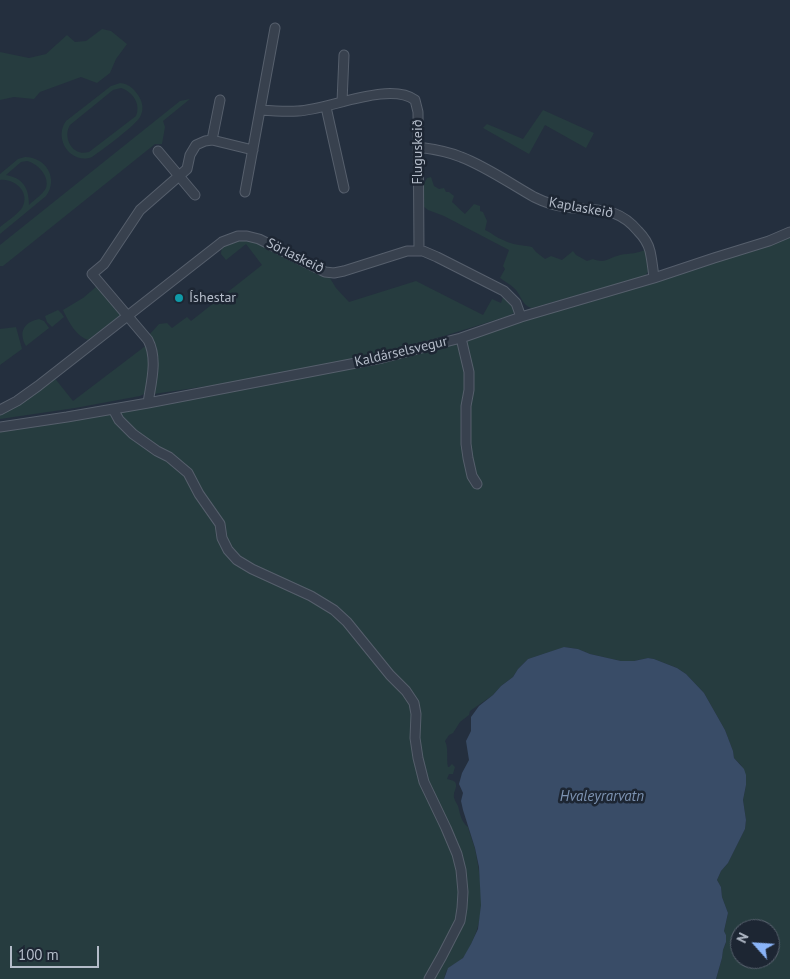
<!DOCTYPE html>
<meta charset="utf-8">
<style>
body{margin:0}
#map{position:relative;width:790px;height:979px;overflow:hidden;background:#242f3e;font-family:"PT Sans",sans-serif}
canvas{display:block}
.north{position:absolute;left:730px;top:919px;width:50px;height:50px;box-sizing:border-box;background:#1d2633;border:1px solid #59626f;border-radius:50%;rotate:296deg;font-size:14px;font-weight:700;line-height:20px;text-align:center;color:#b4bcc9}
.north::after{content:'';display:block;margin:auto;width:18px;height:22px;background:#8ab4f8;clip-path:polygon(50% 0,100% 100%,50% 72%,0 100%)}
.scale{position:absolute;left:10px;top:946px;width:89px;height:22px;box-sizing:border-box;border:2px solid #b4bcc9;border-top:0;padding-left:6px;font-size:15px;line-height:18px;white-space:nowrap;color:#b4bcc9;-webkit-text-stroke:4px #1d2633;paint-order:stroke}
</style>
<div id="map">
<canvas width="790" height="979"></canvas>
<div class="north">N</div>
<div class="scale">100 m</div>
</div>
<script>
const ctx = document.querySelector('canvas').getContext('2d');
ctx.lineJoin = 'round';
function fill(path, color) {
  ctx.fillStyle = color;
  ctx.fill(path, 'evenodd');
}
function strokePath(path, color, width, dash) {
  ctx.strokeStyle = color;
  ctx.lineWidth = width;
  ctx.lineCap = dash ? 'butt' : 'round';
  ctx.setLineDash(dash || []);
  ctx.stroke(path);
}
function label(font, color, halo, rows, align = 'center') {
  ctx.font = font + ' "PT Sans",sans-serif';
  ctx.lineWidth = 5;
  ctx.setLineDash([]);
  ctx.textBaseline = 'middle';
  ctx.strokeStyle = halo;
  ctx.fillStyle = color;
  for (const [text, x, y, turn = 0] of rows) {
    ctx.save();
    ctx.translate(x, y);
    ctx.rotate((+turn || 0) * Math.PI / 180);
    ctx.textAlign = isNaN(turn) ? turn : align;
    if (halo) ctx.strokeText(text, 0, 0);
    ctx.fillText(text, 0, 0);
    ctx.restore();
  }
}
const green = new Path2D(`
 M102,29L111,31L127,44L116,59L110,73L97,83L81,77L40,92L34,99L14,97L0,100V52L29,58L46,54L67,35L75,42L86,41Z
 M120,83C129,84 133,88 138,95C143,102 144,110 140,117C136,125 102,150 92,157C71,165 53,139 66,121L111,86ZM121,88C133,92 141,104 136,116L89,152C73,157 62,138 70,125L113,90Z
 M190,99L163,121L165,127L162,144H155L3,266H0V245L180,101Z
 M543,110L594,133L586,148L545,125L529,154L483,128L487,124L523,139Z
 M25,157C46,157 59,179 46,196L0,234V227C7,221 17,215 22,208C31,193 15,178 0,180V174L18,159ZM27,161C37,163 50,176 46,188C43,194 34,200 29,205C29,188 23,178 6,175L21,162Z
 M431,177L434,186L439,189L444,188L446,192H449L454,196L452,202C457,206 460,210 465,214L474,204L480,206V211L483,212L487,221L485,230C492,233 497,238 503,240C513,245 522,245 532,247L536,252L545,259L551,256L562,260L573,251L576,255L587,261L593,259C606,264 608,258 620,255C631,253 637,254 647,249L649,270L645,276L532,308C522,306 521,294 514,288C510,284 504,281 500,278L505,269L503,266L509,250L444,216L428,210L424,207C424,199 425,206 422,198C420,191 424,184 427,178Z
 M790,235V979H716L722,958L723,950L726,943V935L724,931L728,913L722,897L721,887L717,880L721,871L728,863L745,829L746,820L743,800L746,785L741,765L734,758L733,751L725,730L704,693L686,674L677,668L654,659L648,658L634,661H621L590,654L578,649L565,647L528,659L518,669L513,677L501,686L493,695L470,711L469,715L460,722L453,733L449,735L445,741C449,749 446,758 448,767H449L452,764L455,767L453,774H449L447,779C450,780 453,780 455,782C458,786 454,791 454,794C453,798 456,802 458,806C460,813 461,822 468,827C470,834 473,842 475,849C481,879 487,915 471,944C469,949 465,956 461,960C450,968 448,964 444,979H0V424L109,408L122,413L121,411L265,383L454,339L462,348L475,333ZM740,929H770V959H740Z
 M239,239H251L325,270L336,288L349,302L416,281L483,315L492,299L501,303L503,297L508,299L516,311L512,314L505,317C469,328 432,340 395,350C317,371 234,382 154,394L151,391L149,335L159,324L167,323L172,328L187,317L191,321L262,265L246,244L226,260L221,254C222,242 229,242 239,239Z
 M97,286L122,314L88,340C76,336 68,321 63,310L83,298Z
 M58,310L62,314L64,317L52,327L47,322L45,316Z
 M39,319L44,321L49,328L26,346C18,332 24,322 39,319Z
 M16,327L22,349L0,365V329Z
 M148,344L151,356L146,390L144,394L140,396L75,408L0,419V409L53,376L73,401Z`);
const water = new Path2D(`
 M564,647L578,649L590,654L621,661H634L648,658L654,659L677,668L686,674L704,693L725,730L733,751L734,758L744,769L746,775V785L743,800L746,820L745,829L728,863L721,871L717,880L721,887L722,897L728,913L724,931L726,935V942L723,950L722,958L716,979H444L448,968L463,958L471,944L478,929L481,905L479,867L475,848L463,810L461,801L463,793L459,784L462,773L469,760L466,741L471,731V717L479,706L493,695L501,686L513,677L518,669L528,659Z`);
const minor = new Path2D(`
 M342,102L344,55
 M326,107L344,188
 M260,110C273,111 286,112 298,111C328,110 389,81 415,100L418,112L419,250
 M212,140L220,100
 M418,147C433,149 447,151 461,157C485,166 511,184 534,197C544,202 555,206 567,207C597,212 616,205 638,231C644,237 648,243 650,251C652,260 653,269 654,278
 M158,151L195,195
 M245,192L275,28
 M461,338L469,372V390L466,406V444L468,458L472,476L477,484
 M148,403C151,383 158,359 148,340L92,274L104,264L140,210L187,169L190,155L196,145L205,141L212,140L253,150
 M113,409L119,420L133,434L157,451L169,457L188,473L199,494L220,524L222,538L228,550L237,560L252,569L311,596L334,610L347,622L390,675L406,691L414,703L416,714L415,738L418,758L424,782L446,828L457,854L461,870L463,892L462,908L460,921L442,956L429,979
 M0,410L17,401L38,386L222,242L238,236H247L259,239L325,272L334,273L344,271L407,251H423L437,257L504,291L516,303L521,317
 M0,427L67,417L148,403L382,358L461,338L521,317L654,278L714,258L769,241L790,232`);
const markers = [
 [179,298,5,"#0f9aa8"]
];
const streetNames = [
 ["Fluguskeið",418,152,-90],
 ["Kaplaskeið",581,208,10],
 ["Sörlaskeið",295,256,26],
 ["Kaldárselsvegur",401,352,-13]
];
const poiNames = [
 ["Íshestar",189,298]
];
const waterNames = [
 ["Hvaleyrarvatn",602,797]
];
fill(green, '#263c3f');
fill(water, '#394c67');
strokePath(minor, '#565f6c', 11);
strokePath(minor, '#38414e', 9);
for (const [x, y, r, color] of markers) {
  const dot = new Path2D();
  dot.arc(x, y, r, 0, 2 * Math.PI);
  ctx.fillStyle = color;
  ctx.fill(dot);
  strokePath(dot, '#1d2633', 2);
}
label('14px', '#b4bcc9', '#1d2633', streetNames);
label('14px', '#b4bcc9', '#1d2633', poiNames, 'left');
label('italic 15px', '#7c92b1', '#1d2633', waterNames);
</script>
